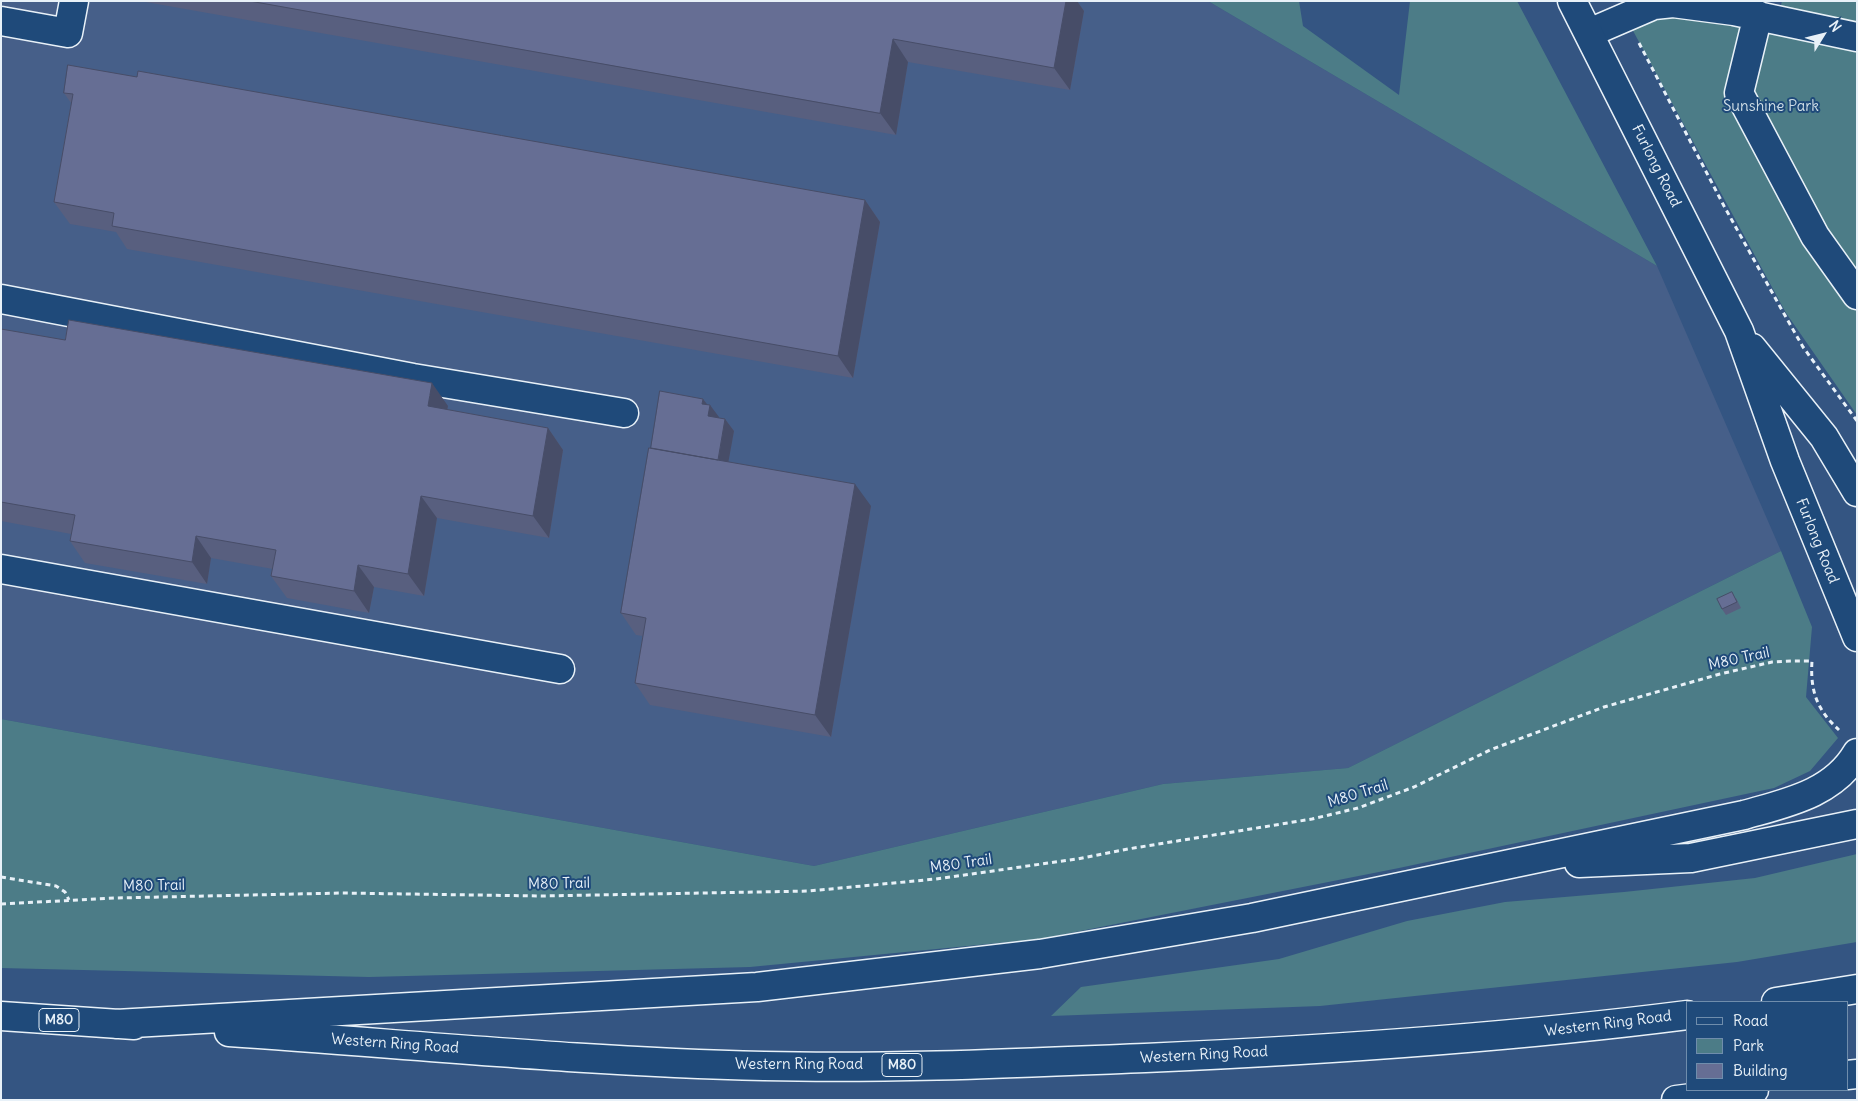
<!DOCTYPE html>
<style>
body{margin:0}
#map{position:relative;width:1858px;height:1101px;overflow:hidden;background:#345582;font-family:Delius,sans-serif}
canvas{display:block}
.frame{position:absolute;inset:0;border:2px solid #e8f1f8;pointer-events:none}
.legend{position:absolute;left:1686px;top:1001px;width:162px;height:90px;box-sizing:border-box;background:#1f4a7a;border:1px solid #6f8dac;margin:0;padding:6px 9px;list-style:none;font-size:15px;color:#e8f1f8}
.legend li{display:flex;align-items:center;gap:10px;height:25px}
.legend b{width:25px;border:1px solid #6f8dac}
.north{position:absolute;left:1798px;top:10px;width:50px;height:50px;-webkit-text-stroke:4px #1f4a7a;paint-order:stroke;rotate:54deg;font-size:14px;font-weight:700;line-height:20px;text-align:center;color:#e8f1f8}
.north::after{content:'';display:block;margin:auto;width:18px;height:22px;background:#e8f1f8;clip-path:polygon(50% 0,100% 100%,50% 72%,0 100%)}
</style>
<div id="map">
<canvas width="1858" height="1101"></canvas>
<div class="frame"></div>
<ul class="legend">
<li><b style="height:6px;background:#1f4a7a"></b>Road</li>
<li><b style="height:14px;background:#4c7c87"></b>Park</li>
<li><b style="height:14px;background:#666e94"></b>Building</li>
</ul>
<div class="north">N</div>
</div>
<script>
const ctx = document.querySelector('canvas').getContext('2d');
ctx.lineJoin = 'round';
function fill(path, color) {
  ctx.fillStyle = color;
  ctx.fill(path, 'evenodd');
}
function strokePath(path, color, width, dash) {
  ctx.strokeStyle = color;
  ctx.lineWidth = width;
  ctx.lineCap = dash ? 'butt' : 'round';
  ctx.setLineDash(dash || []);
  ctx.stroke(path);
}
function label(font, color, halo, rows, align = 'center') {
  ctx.font = font + ' Delius,sans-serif';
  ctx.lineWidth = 4;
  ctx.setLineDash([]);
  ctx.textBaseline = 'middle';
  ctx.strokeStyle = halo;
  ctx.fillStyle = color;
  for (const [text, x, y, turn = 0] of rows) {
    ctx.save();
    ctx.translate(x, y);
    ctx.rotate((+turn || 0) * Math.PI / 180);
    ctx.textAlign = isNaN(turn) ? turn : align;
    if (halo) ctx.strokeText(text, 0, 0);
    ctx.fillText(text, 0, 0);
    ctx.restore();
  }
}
const built = new Path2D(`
 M1,1H1208L1657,266L1781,551L1348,768L1163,784L814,866L1,719Z`);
const green = new Path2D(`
 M1208,1H1299L1303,26L1399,95L1410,1H1517L1657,266Z
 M1782,1H1857V415L1786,313L1625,16L1734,11L1777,22Z
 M1781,551L1812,627L1806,697L1838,738L1810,771L1774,788L1399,868L1040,939L750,967L369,977L1,968V719L814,866L1163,784L1348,768Z
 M1857,854V942L1737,962L1320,1006L1051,1016L1081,987L1279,959L1407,921L1505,902L1624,892L1755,878Z`);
const path = new Path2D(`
 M1639,43L1724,206L1783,312L1803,347L1857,421
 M1,877L56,886L65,892L69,900
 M1,904L115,898L342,893L541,896L809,891L936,879L1077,859L1128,849L1312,819L1358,808L1414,787L1490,750L1604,707L1720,674L1772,662L1793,661H1812C1810,691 1817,710 1839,730`);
const minor = new Path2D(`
 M1758,15L1739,93L1815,236L1857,295
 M1,21L68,33L74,1
 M1589,33L1654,5L1673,3L1734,11L1857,37
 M1,299L413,378L624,413
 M1,569L560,669`);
const major = new Path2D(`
 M1572,1L1739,331L1785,461L1857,637
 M1752,348L1824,437L1857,492`);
const highway = new Path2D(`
 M1579,863L1691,858L1857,824
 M1776,1002L1857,989
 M1,1016L134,1025
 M116,1024L757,987L1040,954L1252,918L1744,815C1786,803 1833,794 1857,753
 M229,1032C407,1044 585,1062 764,1066C891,1069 1019,1063 1145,1058C1326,1050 1507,1038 1687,1015
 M1847,1075L1857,1074
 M1676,1100L1754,1090`);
const wall = new Path2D(`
 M140,1H1077L1084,11L1070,90L908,62L896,135Z
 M137,77L865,200L880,222L853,378L127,249L116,232L70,224L54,202L71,103L64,93Z
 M1,329L448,406L447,410L548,428L563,450L549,538L437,518L424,596L374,587L369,613L287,598L271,576L273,569L211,558L207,584L85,563L70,541L71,534L1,521Z
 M703,399L707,405H710L718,418L725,419L734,431L728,462L871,506L831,737L650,705L635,683L643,636L636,635L621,613L651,448Z
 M1736,598L1741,608L1726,615L1722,609Z`);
const shadedWall = new Path2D(`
 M1066,1H1077L1084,11L1070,90L1054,68Z
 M893,39L908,62L896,135L880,113Z
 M865,200L880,222L853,378L838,356Z
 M432,383L448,406L443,429L428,406Z
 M703,399L710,408V405L719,417L717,428L708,416L702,404Z
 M725,419L734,431L726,475L718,463Z
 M548,428L563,450L549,538L533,516Z
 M855,484L871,506L831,737L815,715Z
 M421,496L437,518L424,596L408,574Z
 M196,536L211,558L207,584L192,562Z
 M358,565L374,587L369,613L354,591Z`);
const building = new Path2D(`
 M250,1H1066L1054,68L893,39L880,113Z
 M68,65L137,77L138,71L865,200L838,356L112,226L114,213L54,202L73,94L64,93Z
 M69,320L432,383L428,406L548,428L533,516L421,496L408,574L358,565L354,591L271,576L276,550L196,536L192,562L70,541L75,515L1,502V329L65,340Z
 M660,391L703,399L702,404L710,405L708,416L725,419L718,460L651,448Z
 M649,448L855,484L815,715L635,683L646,618L621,613Z
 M1732,592L1737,602L1722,609L1717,599Z`);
const shields = [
 [59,1020,40],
 [902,1065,40]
];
const shieldNames = [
 ["M80",59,1020],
 ["M80",902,1065]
];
const parkNames = [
 ["Sunshine Park",1771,107]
];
const streetNames = [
 ["Furlong Road",1656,166,63],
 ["Furlong Road",1817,541,68],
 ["M80 Trail",1739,659,-12],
 ["M80 Trail",1358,794,-17],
 ["M80 Trail",961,864,-8],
 ["M80 Trail",559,884,-1],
 ["M80 Trail",154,886,-1],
 ["Western Ring Road",1608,1024,-7],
 ["Western Ring Road",395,1044,4],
 ["Western Ring Road",1204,1055,-3],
 ["Western Ring Road",799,1065]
];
fill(built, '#465f89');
fill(green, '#4c7c87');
strokePath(minor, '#e8f1f8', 31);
strokePath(major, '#e8f1f8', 31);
strokePath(highway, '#e8f1f8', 31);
strokePath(path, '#e8f1f8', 3, [5, 4]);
strokePath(minor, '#1f4a7a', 28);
strokePath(major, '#1f4a7a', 28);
strokePath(highway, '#1f4a7a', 28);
fill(wall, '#585f7f');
fill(shadedWall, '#474d68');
fill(building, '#666e94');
strokePath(building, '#474d68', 1);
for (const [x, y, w] of shields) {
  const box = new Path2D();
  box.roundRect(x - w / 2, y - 11.5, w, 23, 4);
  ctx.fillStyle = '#1f4a7a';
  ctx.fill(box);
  strokePath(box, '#e8f1f8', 1);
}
label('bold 14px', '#e8f1f8', null, shieldNames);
label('15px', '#d1dfe7', '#1f4a7a', parkNames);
label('15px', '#e8f1f8', '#1f4a7a', streetNames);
</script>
